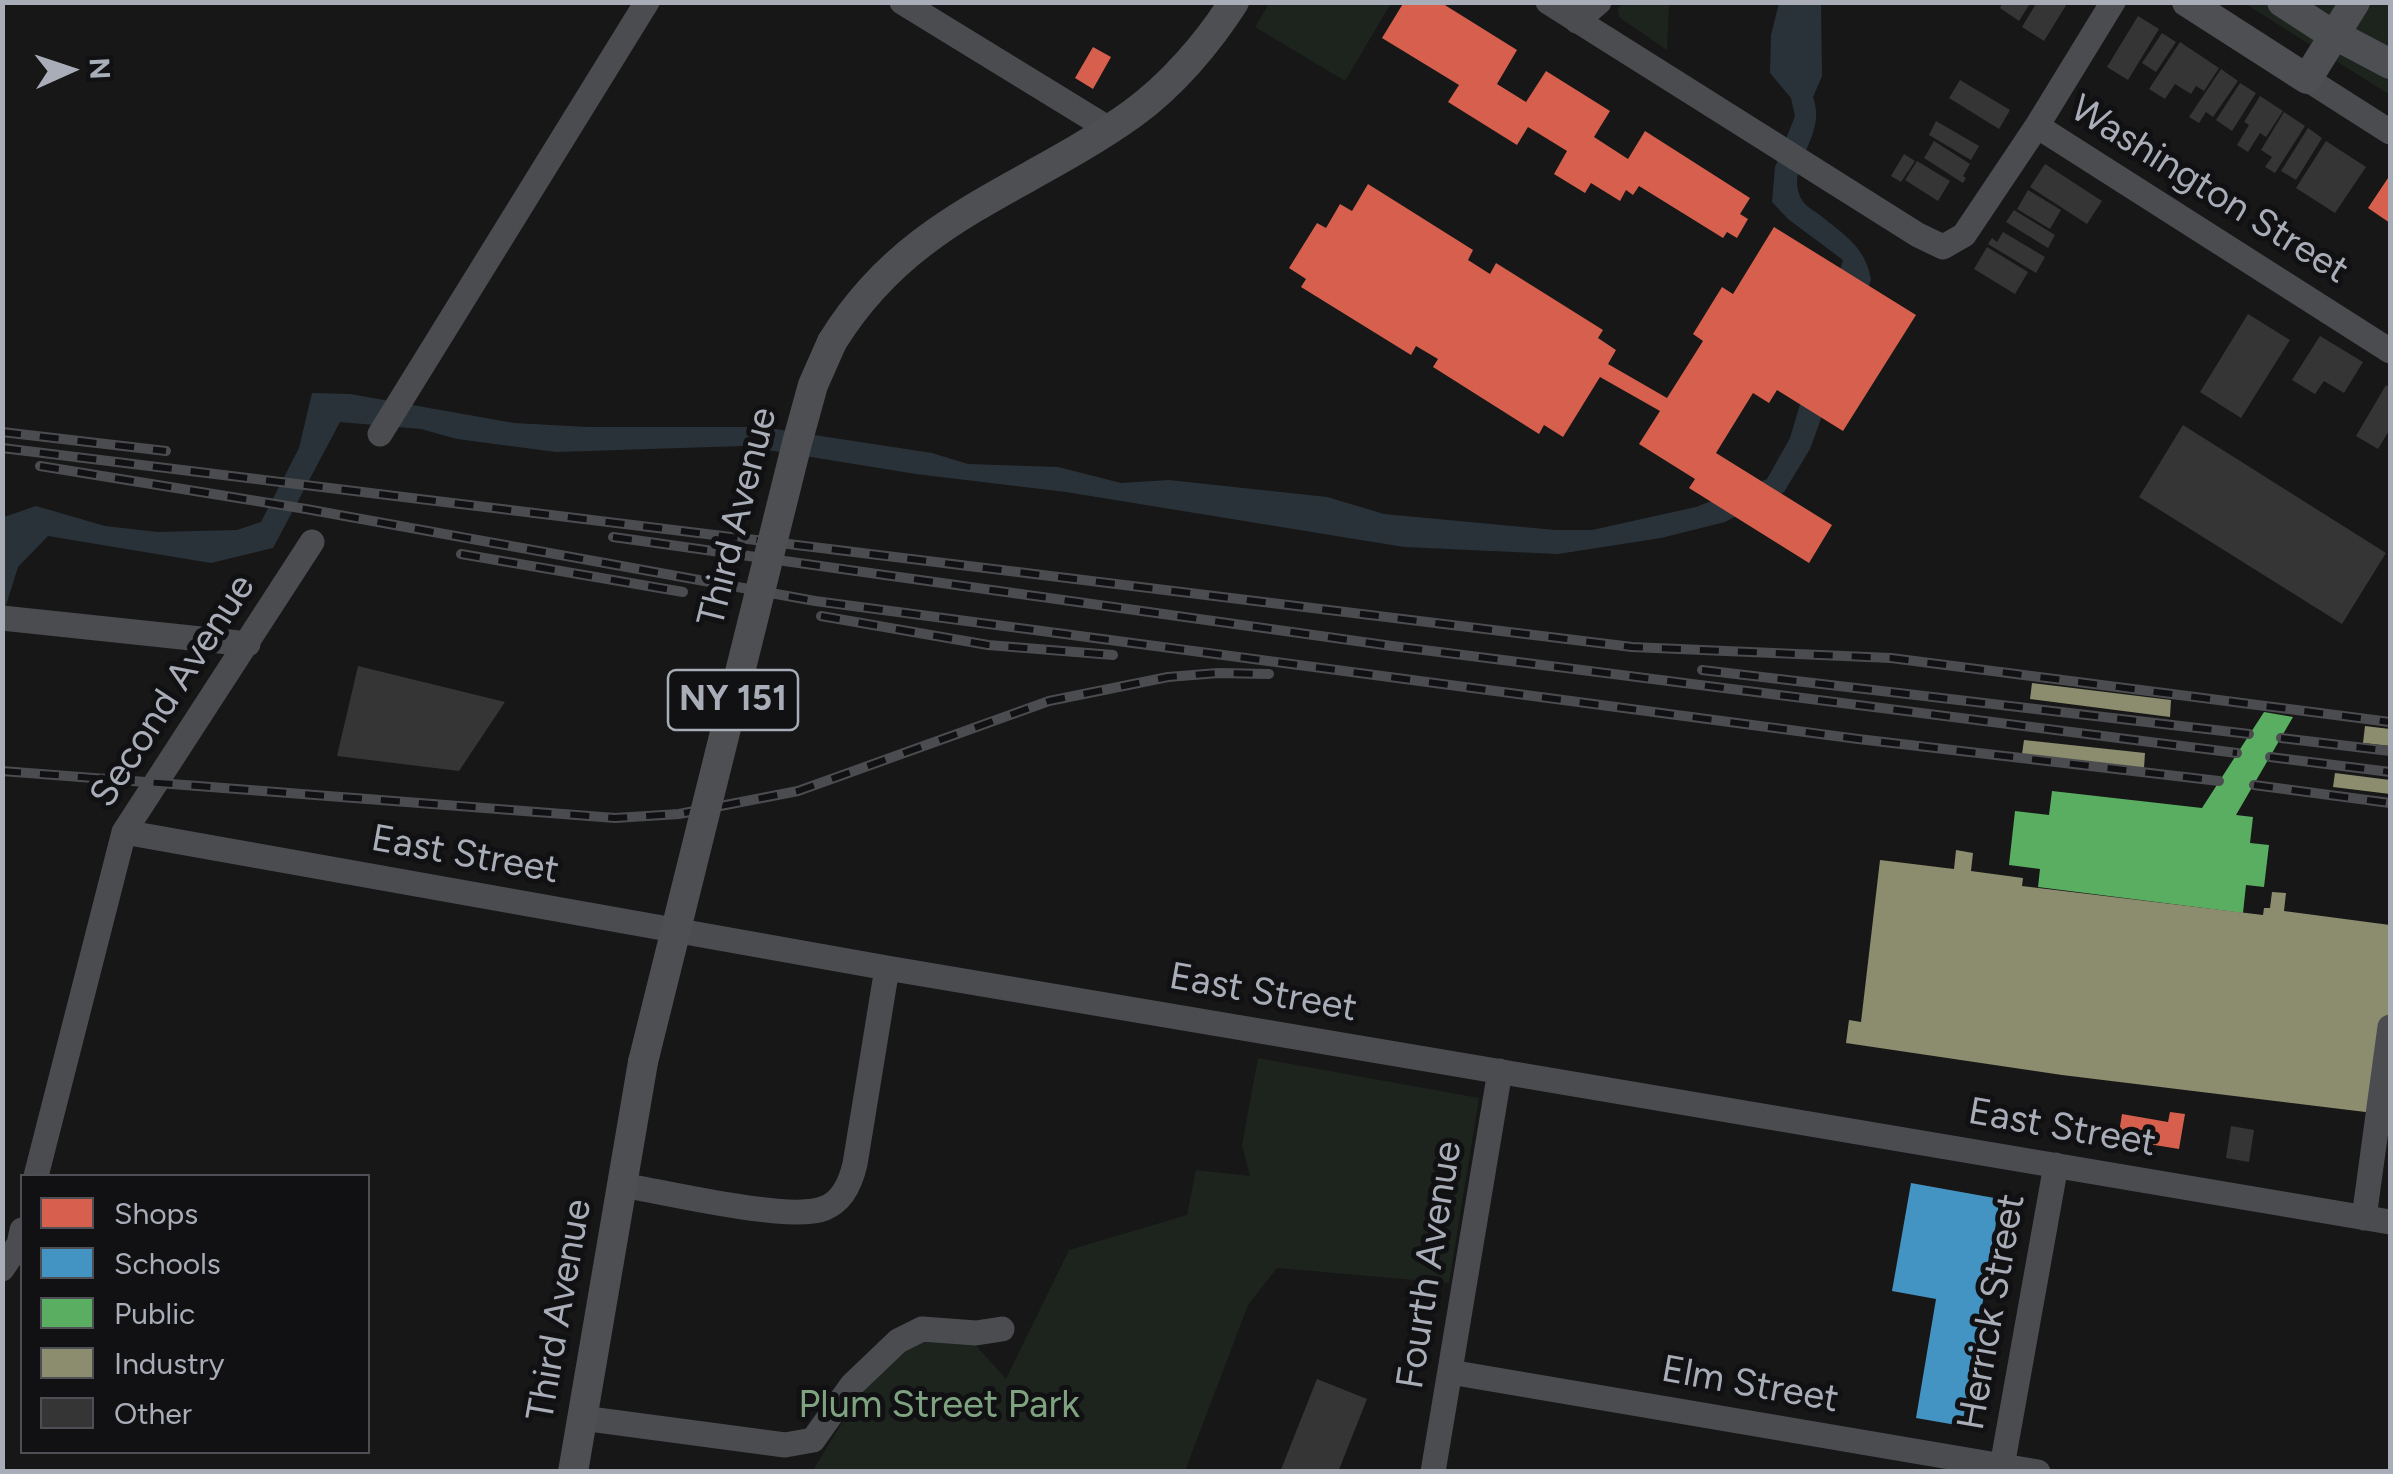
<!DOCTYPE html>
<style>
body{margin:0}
#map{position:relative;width:2393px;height:1474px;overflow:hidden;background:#171717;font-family:Figtree,sans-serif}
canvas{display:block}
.frame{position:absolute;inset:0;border:5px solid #a8adb8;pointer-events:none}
.legend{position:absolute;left:20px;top:1174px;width:350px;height:280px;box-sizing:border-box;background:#111113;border:2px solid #4d4f55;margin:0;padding:12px 18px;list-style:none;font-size:30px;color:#a8adb8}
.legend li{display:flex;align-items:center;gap:20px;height:50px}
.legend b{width:50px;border:2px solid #4d4f55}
.north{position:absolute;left:20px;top:20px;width:100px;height:100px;-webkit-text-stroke:8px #111113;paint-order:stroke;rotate:87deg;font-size:28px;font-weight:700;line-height:40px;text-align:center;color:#a8adb8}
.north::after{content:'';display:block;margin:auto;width:35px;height:45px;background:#a8adb8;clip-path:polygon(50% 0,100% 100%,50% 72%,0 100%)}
</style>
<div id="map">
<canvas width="2393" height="1474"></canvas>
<div class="frame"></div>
<ul class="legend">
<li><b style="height:28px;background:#d6604d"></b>Shops</li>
<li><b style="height:28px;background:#4393c3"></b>Schools</li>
<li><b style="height:28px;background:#5aae61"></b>Public</li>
<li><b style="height:28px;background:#8c8c6e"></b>Industry</li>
<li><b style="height:28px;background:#353536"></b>Other</li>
</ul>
<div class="north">N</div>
</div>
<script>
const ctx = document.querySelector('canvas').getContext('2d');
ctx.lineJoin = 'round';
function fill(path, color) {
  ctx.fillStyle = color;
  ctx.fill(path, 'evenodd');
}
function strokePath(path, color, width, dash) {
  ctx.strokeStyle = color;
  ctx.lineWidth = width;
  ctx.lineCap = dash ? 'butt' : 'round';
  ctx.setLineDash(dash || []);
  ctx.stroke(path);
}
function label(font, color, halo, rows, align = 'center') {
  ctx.font = font + ' Figtree,sans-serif';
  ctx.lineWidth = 10;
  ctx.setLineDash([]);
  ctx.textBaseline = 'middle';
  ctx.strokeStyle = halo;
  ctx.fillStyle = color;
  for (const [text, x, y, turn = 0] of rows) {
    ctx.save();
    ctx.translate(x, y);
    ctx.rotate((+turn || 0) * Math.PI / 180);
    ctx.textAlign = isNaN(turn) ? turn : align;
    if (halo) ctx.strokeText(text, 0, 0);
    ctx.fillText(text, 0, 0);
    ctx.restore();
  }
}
const green = new Path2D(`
 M1270,2H1391V3L1345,81L1255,27Z
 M1624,3H1669L1667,50L1619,17L1618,8Z
 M2244,3H2390V95Z
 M1258,1058L1479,1098L1449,1283L1277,1268L1248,1305L1185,1471L812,1472C837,1434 883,1342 930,1337C943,1336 957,1339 970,1339L1006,1379L1069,1250L1187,1215L1196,1170L1250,1176L1242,1145Z`);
const water = new Path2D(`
 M1779,3H1821L1822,76L1813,97C1828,138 1783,165 1802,200C1805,206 1814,211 1820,215C1844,235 1866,247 1871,280L1810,449L1784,492L1725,522L1661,538L1558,554L1404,547L1066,492L916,474L743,446L556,452L457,439L421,429L340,422L273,548L211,563L48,536L18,567L3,615L4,517L36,506L105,526L158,532L237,530L261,522L299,448L312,393L350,394L514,423L588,427H762L932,453L968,464L1058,467L1121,483L1169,480L1327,497L1384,514L1555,530H1592L1696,507L1767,479L1790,438L1843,260L1788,219L1772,202L1775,167L1795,116L1791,98L1770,73L1771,35Z`);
const shops = new Path2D(`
 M1404,2H1440L1517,50L1497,84L1526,102L1546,71L1610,111L1594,137L1628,159L1645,131L1750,198L1740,214L1748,219L1737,238L1727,232L1723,238L1639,186L1633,195L1626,190L1620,201L1591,183L1585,193L1554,174L1567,151L1528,127L1517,145L1448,102L1459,85L1382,38Z
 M1093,47L1111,57L1093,89L1075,78Z
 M2390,175V223L2368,208Z
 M1368,184L1473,250L1468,260L1490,274L1496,263L1603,330L1598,338L1616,350L1608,364L1667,398L1703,341L1693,334L1722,287L1733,294L1774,227L1916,315L1843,431L1777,390L1769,403L1753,393L1716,453L1832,525L1809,563L1689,488L1695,479L1639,444L1660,411L1600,377L1563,437L1544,425L1539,434L1433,367L1438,359L1416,346L1411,355L1301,287L1306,279L1289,268L1317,223L1326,228L1340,204L1352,211Z
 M2170,1112L2185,1114L2179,1149L2118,1139L2122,1114L2168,1122Z`);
const schools = new Path2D(`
 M1911,1183L2000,1199L1962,1426L1916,1418L1936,1299L1892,1291Z`);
const public = new Path2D(`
 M2264,712L2293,717L2236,815L2253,817L2250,843L2269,845L2264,887L2246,885L2243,913L2038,887L2040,869L2009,865L2015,811L2049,815L2052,791L2202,808Z`);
const industry = new Path2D(`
 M2032,683L2171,700L2170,717L2030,699Z
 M2365,726L2390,729V746L2363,743Z
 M2024,740L2145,753L2144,768L2022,754Z
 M2335,773L2390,780V794L2333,787Z
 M1956,850L1973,853L1971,871L2023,878L2022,886L2263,915L2264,908H2270L2272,892L2286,893L2284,911L2390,925V1115L2062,1075L1846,1043L1849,1020L1861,1022L1880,860L1954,869Z`);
const building = new Path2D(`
 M2003,2H2031L2019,21L2000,8Z
 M2037,2H2068L2044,41L2022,27Z
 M2138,16L2159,29L2128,80L2107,67Z
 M2162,33L2176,42L2156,72L2142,63Z
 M2180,42L2219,68L2204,91L2196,86L2191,94L2175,84L2165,99L2149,89Z
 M2221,69L2238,81L2213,117L2206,112L2199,123L2189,117Z
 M1960,80L2010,110L1999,129L1949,98Z
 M2240,83L2256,93L2232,131L2216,120Z
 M2260,96L2283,111L2266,137L2260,133L2248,152L2237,145L2249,125L2244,122Z
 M2284,112L2305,126L2275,173L2265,167L2272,157L2261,150Z
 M1936,121L1979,146L1971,160L1929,135Z
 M2308,128L2322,138L2296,180L2281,171Z
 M1934,141L1970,164L1963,176L1966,178L1963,183L1924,158Z
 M2326,141L2366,167L2335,213L2296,188Z
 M2163,148L2178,157L2167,176L2152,166Z
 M1904,154L1915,161L1901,182L1891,176Z
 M1917,161L1950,181L1938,201L1905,180Z
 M2045,164L2102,201L2087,224L2030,187Z
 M2028,190L2061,210L2050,229L2017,209Z
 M2014,210L2055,235L2048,248L2006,222Z
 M2003,232L2045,257L2036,273L1988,244L1992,238L1997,242Z
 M1987,247L2028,272L2015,294L1974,269Z
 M2248,314L2290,340L2241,418L2200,392Z
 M2320,336L2363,362L2344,393L2324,381L2315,394L2292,380Z
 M2386,385L2390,388V429L2378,449L2356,436Z
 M2183,425L2386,553L2342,624L2139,497Z
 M358,666L505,702L459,771L337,756Z
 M2231,1126L2254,1130L2249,1162L2226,1158Z
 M1317,1379L1367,1399L1338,1472H1280Z`);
const minor = new Path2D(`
 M902,2L1109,129
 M1548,2L1918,235L1943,247L1964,235L2037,126L2113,2
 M1577,21L1599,2
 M2307,79L2390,132
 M2037,126L2390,351
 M380,434L647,2
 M2,618L248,644
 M124,832L887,968L2390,1222
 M36,1176L124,832L312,542
 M622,1185C664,1192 792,1223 825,1208C843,1201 851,1181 855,1164L887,968
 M2364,1218L2390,1027
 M2,1269L19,1244L22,1230
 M1450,1372L2038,1472
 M582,1418L785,1445L813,1440L852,1385L898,1341L922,1329L976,1333L1002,1329
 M1433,1472L1500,1071
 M2001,1472L2056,1165`);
const major = new Path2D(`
 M2187,2L2307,79L2355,2
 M832,342C909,217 1021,193 1132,114C1171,86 1208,43 1234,2
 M573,1472L643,1062`);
const rail = new Path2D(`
 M2,432L166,451
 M2,448L1632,647L1891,658L2390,722
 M40,466L306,509L815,601L1858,739L2219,781
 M613,537L1392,646L2237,753
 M461,554L683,592
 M821,616L988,645L1113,655
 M1702,670L2249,734
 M2281,738L2390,751
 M2270,757L2390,772
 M2,771L615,818L679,814L798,791L1049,701L1168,677L1218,673L1269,674
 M2254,785L2390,803`);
const majorBridge = new Path2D(`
 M2282,2L2322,28L2390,64
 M643,1062L797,443L813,385L832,342`);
const shields = [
 [733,700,130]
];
const shieldNames = [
 ["NY 151",733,700]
];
const streetNames = [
 ["Washington Street",2209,190,32],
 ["Third Avenue",738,517,-76],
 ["Second Avenue",173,691,-57],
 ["East Street",465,855,10],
 ["East Street",1263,993,10],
 ["East Street",2062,1128,10],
 ["Fourth Avenue",1430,1265,-81],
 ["Third Avenue",560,1310,-80],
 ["Herrick Street",1992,1312,-80],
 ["Elm Street",1750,1385,10]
];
const parkNames = [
 ["Plum Street Park",939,1406]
];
fill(green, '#1d241e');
fill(water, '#2a3239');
fill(shops, '#d6604d');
fill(schools, '#4393c3');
fill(public, '#5aae61');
fill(industry, '#8c8c6e');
fill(building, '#353536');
strokePath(minor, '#4b4c50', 25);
strokePath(major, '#4d4f52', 30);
strokePath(rail, '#4b4c4f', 10);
strokePath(rail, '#111113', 6, [19]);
strokePath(majorBridge, '#4d4f52', 30);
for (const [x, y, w] of shields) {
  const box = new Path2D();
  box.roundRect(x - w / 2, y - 30, w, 60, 8);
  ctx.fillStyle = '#111113';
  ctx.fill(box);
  strokePath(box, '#a8adb8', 2.5);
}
label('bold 35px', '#a8adb8', null, shieldNames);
label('38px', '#a8adb8', '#111113', streetNames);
label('38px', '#7fa381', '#111113', parkNames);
</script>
